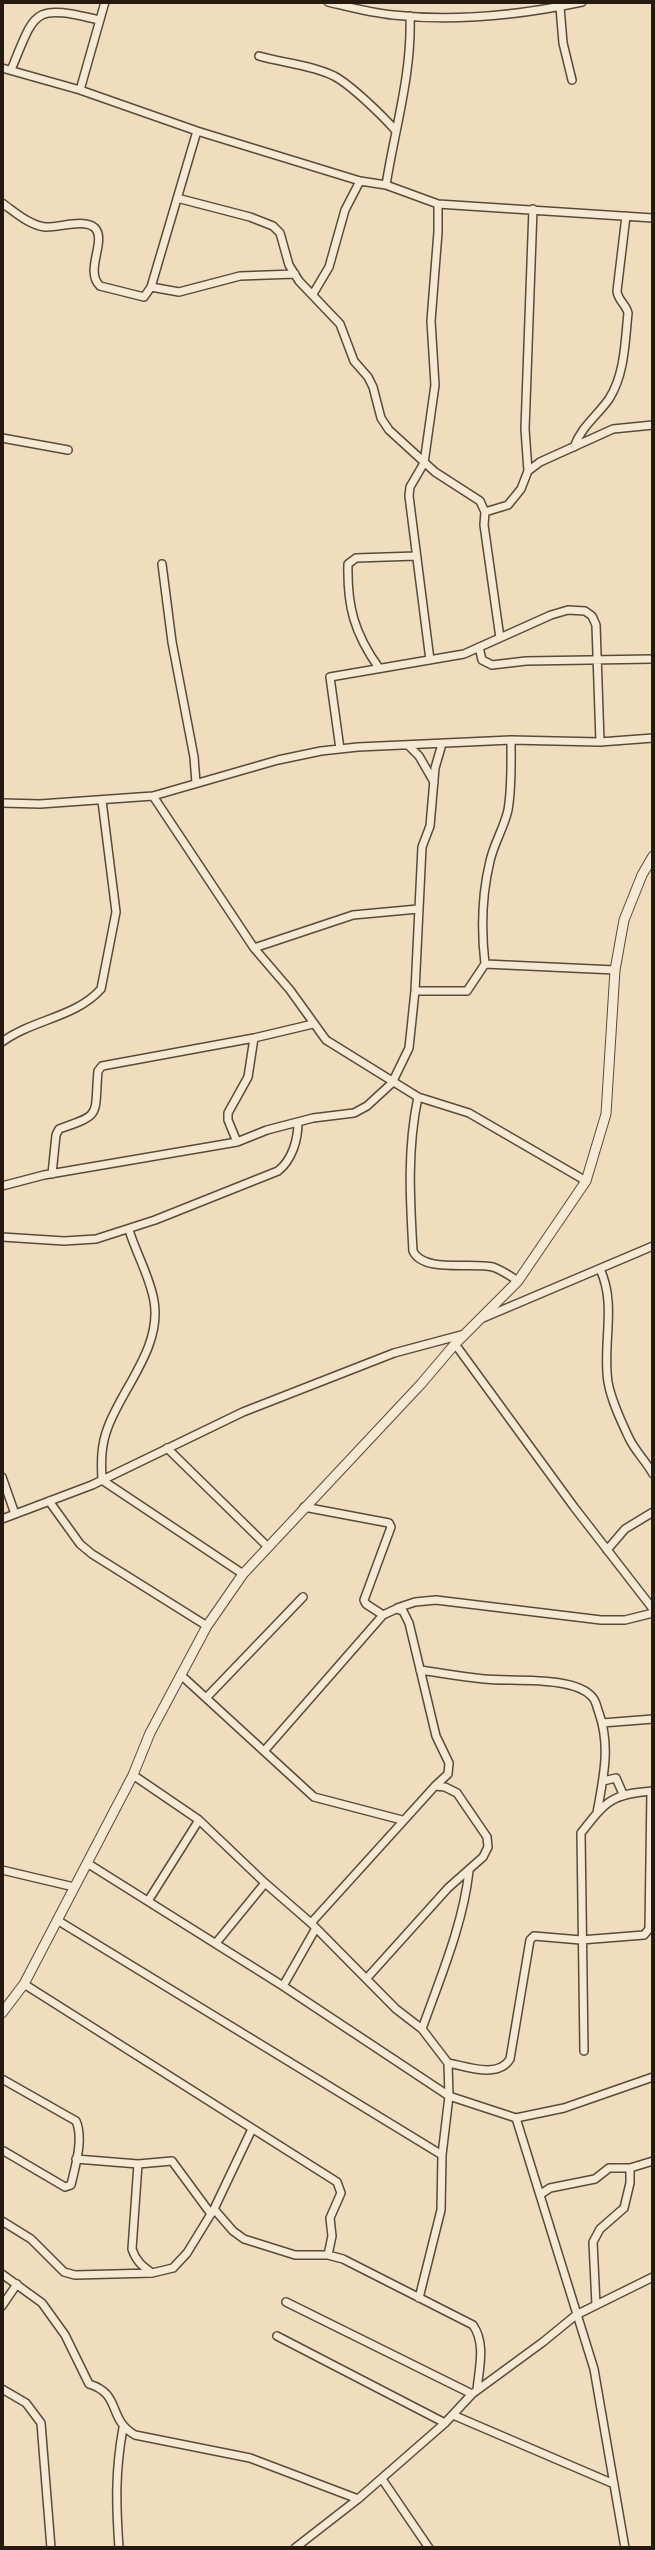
<!DOCTYPE html>
<style>
body{margin:0}
#map{position:relative;width:655px;height:2550px;overflow:hidden;background:#f0ddbd;font-family:"Gentium Book Plus",serif}
canvas{display:block}
.frame{position:absolute;inset:0;border:4px solid #261a0e;pointer-events:none}
</style>
<div id="map">
<canvas width="655" height="2550"></canvas>
<div class="frame"></div>
</div>
<script>
const ctx = document.querySelector('canvas').getContext('2d');
ctx.lineJoin = 'round';
function strokePath(path, color, width, dash) {
  ctx.strokeStyle = color;
  ctx.lineWidth = width;
  ctx.lineCap = dash ? 'butt' : 'round';
  ctx.setLineDash(dash || []);
  ctx.stroke(path);
}
const minor = new Path2D(`
 M328,2C349,7 371,13 393,15C456,22 520,15 582,2
 M560,7L563,43L572,80
 M259,56C283,63 312,65 334,76C351,85 383,116 396,131
 M2,68L80,90L197,131L360,181L386,185L438,204L653,218
 M11,70C36,10 32,4 99,20
 M80,90L105,2
 M386,185C395,128 412,74 410,16
 M177,198L250,217L273,226L280,233L289,265L299,281L340,324L354,361L368,377L373,387L381,418L389,430L435,472L480,501L485,512L484,525L500,638
 M2,203C15,212 29,225 45,227C59,228 84,218 95,228C107,241 84,271 100,286L144,297L151,287L197,131
 M151,287L179,292L240,276L295,274
 M313,294L329,267L345,210L360,181
 M2,438L68,450
 M574,447C581,427 597,416 609,399C625,374 625,341 628,313C626,304 618,301 617,291L626,216
 M528,471L540,462L613,429L653,425
 M485,512L508,505L521,489L528,471L525,429L533,209
 M162,564L172,642L194,757L196,783
 M479,647L482,660L492,665L526,661L653,659
 M430,660L409,496L410,487L424,463L435,385L431,321L438,232V204
 M379,668C354,633 347,606 348,564L356,558L416,556
 M511,740C511,763 512,787 508,810C504,828 494,843 490,861C482,894 481,930 485,964L615,970
 M409,746L419,756L434,782
 M340,749L330,677L464,654L551,615L568,610L585,611L592,616L596,625L600,742
 M153,796L254,948L290,990L326,1040L418,1097L469,1113L586,1181
 M2,803L40,804L153,796L278,760L321,751L358,747L511,740L600,742L653,738
 M254,948L353,915L418,909
 M415,991H467L485,964
 M2,1042C33,1019 75,1018 101,989L116,912L102,801
 M418,1097C407,1149 410,1199 413,1251C423,1273 471,1262 493,1267C502,1270 510,1276 518,1281
 M237,1142L228,1120V1113L248,1077L254,1038
 M52,1174L56,1135L59,1129C103,1114 94,1116 98,1071L102,1066L254,1038L313,1024
 M2,1186L44,1175L237,1142L267,1130L313,1118L354,1113L367,1106L392,1083L409,1048L415,991L422,847L430,826L435,768L442,744
 M129,1230C136,1253 150,1277 154,1301C162,1347 123,1387 108,1427C101,1445 101,1461 102,1480L243,1574
 M2,1237L64,1241L96,1239L155,1220L278,1171C292,1160 298,1140 298,1122
 M600,1269C617,1305 602,1344 608,1382C611,1400 621,1421 629,1438C635,1451 646,1461 653,1474
 M483,1318L653,1246
 M455,1344L574,1507L653,1609
 M167,1448L267,1546
 M2,1477L15,1514
 M49,1501L80,1544L92,1554L207,1626
 M304,1507L389,1523L391,1527L364,1600L366,1604L383,1615
 M2,1519L92,1485L243,1412L394,1353L465,1334
 M607,1550L625,1529L653,1512
 M397,1608L415,1602L436,1600L601,1620H625L653,1613
 M420,1670C441,1673 462,1677 484,1679C510,1682 576,1675 593,1698C596,1701 597,1708 599,1713C611,1747 603,1779 597,1813
 M182,1676L314,1797L402,1820
 M207,1697L303,1597
 M602,1723L653,1719
 M265,1750L383,1615L396,1609L403,1611L409,1623L436,1736L449,1763L448,1774L435,1786
 M133,1775L199,1820L265,1883L311,1923L396,2009L422,2029L448,2063L449,2096L442,2155L441,2210L419,2298
 M603,1781L616,1778L623,1794
 M87,1863L283,1986L449,2096L516,2118L564,2108L653,2077
 M2,1870L74,1887
 M148,1901L199,1820
 M57,1920L442,2155
 M311,1923L435,1786L445,1787L457,1793L487,1837L488,1847L483,1857L448,1888L367,1978
 M216,1943L265,1883
 M24,1984L337,2182L341,2193L330,2218L332,2236L328,2255
 M283,1986L316,1928
 M422,2029C440,1978 463,1925 469,1871
 M584,2051L581,1833C606,1801 611,1794 653,1791
 M448,2063C466,2066 498,2079 510,2059L530,1940L534,1936L581,1940L644,1935L649,1929L651,1791
 M2,2079L76,2121C84,2139 75,2167 71,2185L65,2187L2,2150
 M516,2118L594,2369L625,2548
 M76,2159L138,2164L172,2161L211,2214
 M138,2164L132,2249C136,2261 142,2266 152,2273
 M541,2194L550,2188L595,2179L609,2168H630L653,2161
 M214,2209L233,2231L244,2239L295,2255H328L343,2259L473,2325C486,2344 479,2368 477,2390
 M2,2221L31,2239L64,2272L75,2275L152,2273L173,2268L187,2253L214,2209L252,2129
 M2,2274L42,2303L65,2335L89,2384C122,2394 107,2419 135,2435L250,2458L358,2499
 M286,2302L472,2394
 M596,2305L593,2242L600,2229L624,2208L630,2183V2168
 M2,2306L17,2284
 M277,2336L445,2423
 M2,2389L26,2403L41,2423L51,2548
 M453,2415L614,2484
 M382,2479L429,2548
 M119,2548C116,2504 115,2472 123,2428
 M295,2548L358,2499L445,2423L472,2394L543,2342L576,2315L653,2277`);
const tertiary = new Path2D(`
 M2,2013L24,1984L133,1775L150,1733L207,1626L243,1574L421,1384L455,1344L518,1281L586,1181L606,1114L615,970L624,920L642,875L653,856`);
strokePath(minor, '#584b3a', 10);
strokePath(tertiary, '#584b3a', 11);
strokePath(minor, '#f5e9d4', 7);
strokePath(tertiary, '#f5e9d4', 9);
</script>
